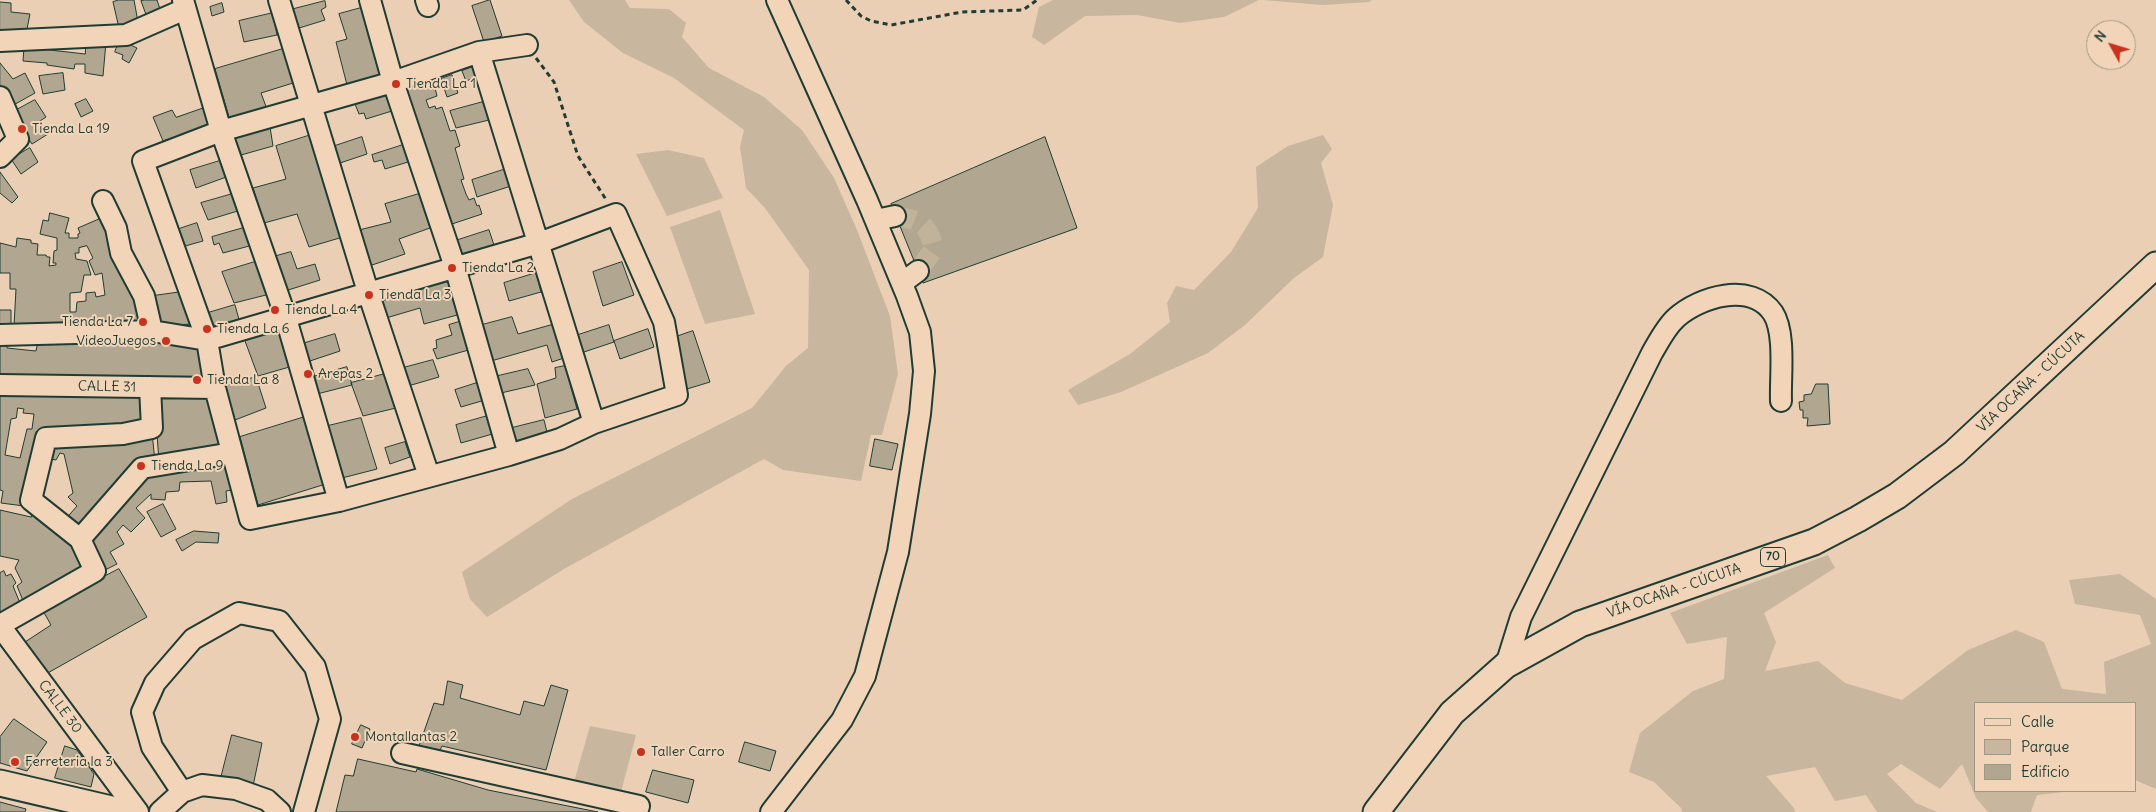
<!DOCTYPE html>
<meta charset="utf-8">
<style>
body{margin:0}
#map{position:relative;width:2156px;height:812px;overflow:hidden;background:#eacfb4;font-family:Delius,sans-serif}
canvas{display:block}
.legend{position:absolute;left:1974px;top:702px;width:162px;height:90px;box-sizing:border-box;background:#f2d5b9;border:1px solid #9e9884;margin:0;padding:6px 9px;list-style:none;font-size:15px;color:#1f3d34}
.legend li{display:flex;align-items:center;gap:10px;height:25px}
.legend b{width:25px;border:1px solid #9e9884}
.north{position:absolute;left:2086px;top:20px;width:50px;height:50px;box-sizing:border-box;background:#f2d5b9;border:1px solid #9e9884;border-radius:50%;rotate:309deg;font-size:14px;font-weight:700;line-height:20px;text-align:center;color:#1f3d34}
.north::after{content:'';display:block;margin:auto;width:18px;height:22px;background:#c8321e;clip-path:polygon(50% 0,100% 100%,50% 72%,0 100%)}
</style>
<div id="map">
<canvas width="2156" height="812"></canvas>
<ul class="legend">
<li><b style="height:6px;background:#f2d5b9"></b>Calle</li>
<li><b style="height:14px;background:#c8b69e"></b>Parque</li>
<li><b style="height:14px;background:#b1a690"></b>Edificio</li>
</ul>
<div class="north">N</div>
</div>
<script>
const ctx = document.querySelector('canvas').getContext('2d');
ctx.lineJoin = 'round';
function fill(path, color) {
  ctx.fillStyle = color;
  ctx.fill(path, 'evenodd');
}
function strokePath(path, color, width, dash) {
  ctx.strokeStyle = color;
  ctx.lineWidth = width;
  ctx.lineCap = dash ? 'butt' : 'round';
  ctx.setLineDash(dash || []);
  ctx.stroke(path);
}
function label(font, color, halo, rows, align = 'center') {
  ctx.font = font + ' Delius,sans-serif';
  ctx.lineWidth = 4;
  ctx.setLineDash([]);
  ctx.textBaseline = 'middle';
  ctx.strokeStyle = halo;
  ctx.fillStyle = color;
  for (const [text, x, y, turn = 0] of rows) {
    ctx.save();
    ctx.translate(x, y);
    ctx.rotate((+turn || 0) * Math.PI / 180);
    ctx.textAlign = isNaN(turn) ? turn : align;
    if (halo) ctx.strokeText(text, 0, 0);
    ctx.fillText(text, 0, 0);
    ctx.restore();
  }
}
const green = new Path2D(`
 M569,0H625L630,8L669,9L686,23L682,37L709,68L764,97L802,130L834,178L857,230L890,316L898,374L882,435H871L861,481L783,470L764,459L564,569L487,617L470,599L462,572L572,499L752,408L786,366L808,348L809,270L765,208L746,188L740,147L744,130L674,78L623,53L584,22Z
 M1053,0H1259L1224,17L1180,23L1137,15L1085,16L1044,45L1032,37L1039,7Z
 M1263,0H1372L1369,2L1323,5Z
 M1323,135L1332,149L1321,163L1333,205L1323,257L1294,278L1245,325L1208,353L1121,392L1078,405L1068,390L1130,354L1170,322L1167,303L1176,286L1194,290L1231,252L1258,208L1256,167L1288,146Z
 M668,150L704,158L723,198L667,216L636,154Z
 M720,210L755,314L705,324L670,227Z
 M1828,555L1835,568L1764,613L1776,642L1765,671L1818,661L1845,683L1902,700L1968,650L2016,630L2044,642L2062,689L2106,694L2104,662L2151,644L2140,615L2075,604L2069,580L2120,574L2156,599V789L2135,780V703H1975V791H2073L2037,795L2031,812H1988L1976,798L1962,764L1940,789L1901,764L1887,774L1916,803L1937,812H1877L1866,795L1835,801L1815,767L1766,776L1794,808L1795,812H1682L1681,808L1654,782L1629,772L1640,733L1693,691L1724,679L1727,637L1687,644L1670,613Z
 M590,726L636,735L621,792L574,782Z`);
const building = new Path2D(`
 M119,0H134L138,22L119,28L113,2Z
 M145,0H157L162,15L148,20L141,1Z
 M490,0L502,36L484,42L472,6Z
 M325,1L326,7L321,10L325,20L296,29L290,10Z
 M0,2L11,3V12L30,14L26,34L0,33Z
 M222,3L224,12L212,16L210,7Z
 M361,8L384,75L347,85L336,42L347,39L339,14Z
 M273,13L277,35L244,42L239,21Z
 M120,40L137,48L129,63L122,59L123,55L115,52Z
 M86,41L106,42L103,76L85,73V64H75L74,69L47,65V63L23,61L24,47L85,54Z
 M283,49L293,83L261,93L268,112L231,124L215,69Z
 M0,63L13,79L25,73L35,93L10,107L0,92Z
 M473,67L477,77L466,81L462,71Z
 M63,73L65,90L43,94L39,76Z
 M452,75L458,93L447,97L441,79Z
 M433,80L437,96L426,100L429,108L435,106L436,109L442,107L450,131L455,130L460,146L455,148L464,179L461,180L466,194L469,200L474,198L477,206L479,205L482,214L449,225L411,107L412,106L409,96H407L405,89Z
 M386,94L392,111L366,119L364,113L359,114L355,104Z
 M86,99L93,111L81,117L75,104Z
 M35,100L46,117L40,121L48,134L32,144L11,113Z
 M483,102L489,120L456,128L450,111Z
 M207,107L212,125L163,141L153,117L172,110L176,117Z
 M270,127L273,146L241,155L234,136Z
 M311,135L343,237L309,247L297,214L264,223L253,188L286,179L276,146Z
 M362,137L367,154L337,164L332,147Z
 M1045,137L1077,228L923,283L891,204Z
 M403,145L408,162L385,169L382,160L374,162L372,155Z
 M30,148L38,162L21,174L11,159Z
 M223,160L229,176L196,188L190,170Z
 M506,169L511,186L477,197L472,180Z
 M0,172L18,197L12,203L0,193Z
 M236,193L241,210L208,220L201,203Z
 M419,194L430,228L399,239L405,254L369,266L359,230L391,222L385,204Z
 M50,213L69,218L65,233H69V238H78V234L80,233L78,228L101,218L130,282L143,322L14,326L16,289H10V273H0V243L16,247L17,238L31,240V243L38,244L37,255H46L47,257H50L49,266L56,265V263H53L54,251L57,250V238L40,234L43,220L48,221ZM87,246L93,258L89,261L95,275L102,273L105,295L96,297L95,292L86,293V301L77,302L76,312H70V293L81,292L84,275H91L87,261L76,259L75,253H79V248Z
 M197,223L203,241L178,248L173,231Z
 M247,227L253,245L223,253L219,243L214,245L212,237Z
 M489,230L495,248L460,258L455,241Z
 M291,252L297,269L315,264L320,280L285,291L273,257Z
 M258,261L270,294L234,303L222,272Z
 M622,262L634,295L603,306L593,272Z
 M536,273L541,292L509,301L504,283Z
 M451,281L461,314L424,324L420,308L386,318L381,300Z
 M182,292L192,324L160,326L153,296Z
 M235,305L240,323L207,329L201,315Z
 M0,310H11V327L0,328Z
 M512,317L518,334L554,324L564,358L552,362L547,345L491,361L482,325Z
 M462,321L472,349L437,359L433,349L437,348L436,340L452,335L449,325Z
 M609,325L614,342L581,353L575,336Z
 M280,329L293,366L258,376L245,341Z
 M648,329L654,347L620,359L614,341Z
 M693,331L710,382L687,389L670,339Z
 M335,334L340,351L307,362L302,344Z
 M143,340L200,342L203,380L0,378V342H7V348L36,351L38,341Z
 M433,360L439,377L408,386L403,368Z
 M565,366L577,409L545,418L537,384L556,378L555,368Z
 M347,367L352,385L317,394L313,377Z
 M528,369L535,385L501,393L498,376Z
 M385,374L396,408L363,416L351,383Z
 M256,377L266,408L235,420L223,387Z
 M480,382L485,400L461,407L455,390Z
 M1816,384H1828L1830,424L1807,426L1808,418H1803V410H1800L1799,402L1804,401V395L1811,394Z
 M147,393L148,423L45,432L24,506L1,503L3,491L0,490V394ZM18,408L24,409L23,413L34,414L32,429H27L20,458L5,455L11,419L16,418Z
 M211,394L218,421L221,451L159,461L154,395Z
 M491,415L496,433L461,443L456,425Z
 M308,416L329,483L258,505L240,437Z
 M361,418L377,469L342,478L328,426Z
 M544,420L548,436L515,444L512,428Z
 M152,432L155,462L79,533L64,521L77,506L68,497L73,493L64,454L60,453L56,460L51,459L47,442Z
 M875,439L898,444L892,470L870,466Z
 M405,442L410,457L390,464L385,448Z
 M223,458L232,490L226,491L227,502L216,504L211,481L180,482L179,491L166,492L165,500L151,499V494L136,508L145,518L131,532L123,525L117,532L124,544L110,552L117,564L105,570L89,534L145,473Z
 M163,504L176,529L161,537L147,512Z
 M33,507L77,543L87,563L77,574L24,603L17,586L22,582L15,568L19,560L0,556V510L31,517Z
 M194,531L219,533L218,543L196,542L182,551L176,540Z
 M119,569L147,617L46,674L25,642L51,625L42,609Z
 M4,571L6,576L11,574L16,583L13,586L20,603L0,613V573Z
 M448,681L463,685L460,698L520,715L524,701L544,706L551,685L568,690L546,770L442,746L440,750L419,746L434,703L443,705Z
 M14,719L47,742L27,771L0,763V737Z
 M361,725L370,729L362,748L352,744Z
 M232,735L262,743L252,791L220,782Z
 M745,742L776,751L770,771L739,762Z
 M65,746L77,750L94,774L91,787L55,778Z
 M358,759L416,772L417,769L488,790L598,812H336L345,775L353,776Z
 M653,770L694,780L688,803L646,792Z
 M0,802L26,809L25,812H0Z`);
const minorTunnel = new Path2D(`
 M895,216C919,220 929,224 934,249L918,271`);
const path = new Path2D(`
 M846,0L861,16L871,21L891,25L962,12L1023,10L1037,0
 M536,58L554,82L578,156L607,201`);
const minor = new Path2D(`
 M183,0L221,131L285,315L339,501
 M279,0L369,295L429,476
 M370,0L393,82L455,267L509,455
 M426,0L428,6
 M0,41L126,35L185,9
 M479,52L594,423
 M0,97L18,139L0,157
 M103,201L116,228L121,253L144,296L152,331
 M876,220L895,216
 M902,283L918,271
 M0,335L152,331L207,340L539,243L616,214L664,322L677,395L594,423L560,439L509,455L339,501L250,519L215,388L207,340L143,161L221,131L393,82L479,52L527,45
 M0,385L215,388
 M80,539L31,500L46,438L123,434L152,428L150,387
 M0,625L95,571L80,539L142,468L232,453
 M0,626L138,812
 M1506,665L1521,617L1652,353C1659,341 1666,327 1676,318C1699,297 1751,281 1773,313C1786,333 1780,378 1781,401
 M402,753L639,806L637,812
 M182,792L152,747L142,712L155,683L193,639L239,613L279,621L315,667L330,719L304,812
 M160,812L182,792L202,785L236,789L267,800L280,812
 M771,812L842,720L865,676L898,552L920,414L924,371L920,332L907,296L867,200L777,0`);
const major = new Path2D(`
 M0,783L124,812
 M1376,812L1452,713L1506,665L1580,624L1814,542L1858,519L1897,496L1954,453L2156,265`);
const markers = [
 [396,84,5,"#c8321e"],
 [22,129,5,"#c8321e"],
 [452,268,5,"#c8321e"],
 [369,295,5,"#c8321e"],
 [275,310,5,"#c8321e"],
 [143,322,5,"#c8321e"],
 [207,329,5,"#c8321e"],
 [166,341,5,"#c8321e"],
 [308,374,5,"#c8321e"],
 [197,380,5,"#c8321e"],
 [141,466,5,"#c8321e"],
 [355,737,5,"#c8321e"],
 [641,752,5,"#c8321e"],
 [15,762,5,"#c8321e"]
];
const shields = [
 [1773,557,25]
];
const shieldNames = [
 ["70",1773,557]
];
const poiNames = [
 ["Tienda La 1",406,84],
 ["Tienda La 19",32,129],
 ["Tienda La 2",462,268],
 ["Tienda La 3",379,295],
 ["Tienda La 4",285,310],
 ["Tienda La 7",133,322,"right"],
 ["Tienda La 6",217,329],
 ["VideoJuegos",156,341,"right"],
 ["Arepas 2",318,374],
 ["Tienda La 8",207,380],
 ["Tienda La 9",151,466],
 ["Montallantas 2",365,737],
 ["Taller Carro",651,752],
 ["Ferreteria la 3",25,762]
];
const streetNames = [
 ["VÍA OCAÑA - CÚCUTA",2031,382,-43],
 ["CALLE 31",107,387,1],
 ["VÍA OCAÑA - CÚCUTA",1674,591,-19],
 ["CALLE 30",60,707,53]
];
fill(green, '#c8b69e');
fill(building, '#b1a690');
strokePath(building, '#1f3d34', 1);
strokePath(minorTunnel, '#c1b29a', 20, [20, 10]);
strokePath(minor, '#1f3d34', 24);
strokePath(major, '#1f3d34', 29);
strokePath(path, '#1f3d34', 3, [5, 4]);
strokePath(minor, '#f2d5b9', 20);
strokePath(major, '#f2d5b9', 25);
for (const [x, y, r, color] of markers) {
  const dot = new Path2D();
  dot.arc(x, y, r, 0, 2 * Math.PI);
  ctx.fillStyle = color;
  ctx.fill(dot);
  strokePath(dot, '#f2d5b9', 2);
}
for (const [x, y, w] of shields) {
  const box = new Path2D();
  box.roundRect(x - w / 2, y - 9.5, w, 19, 4);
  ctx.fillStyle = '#f2d5b9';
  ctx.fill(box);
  strokePath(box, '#1f3d34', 1);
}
label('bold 12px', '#1f3d34', null, shieldNames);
label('14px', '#1f3d34', '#f2d5b9', poiNames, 'left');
label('14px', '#1f3d34', '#f2d5b9', streetNames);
</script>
